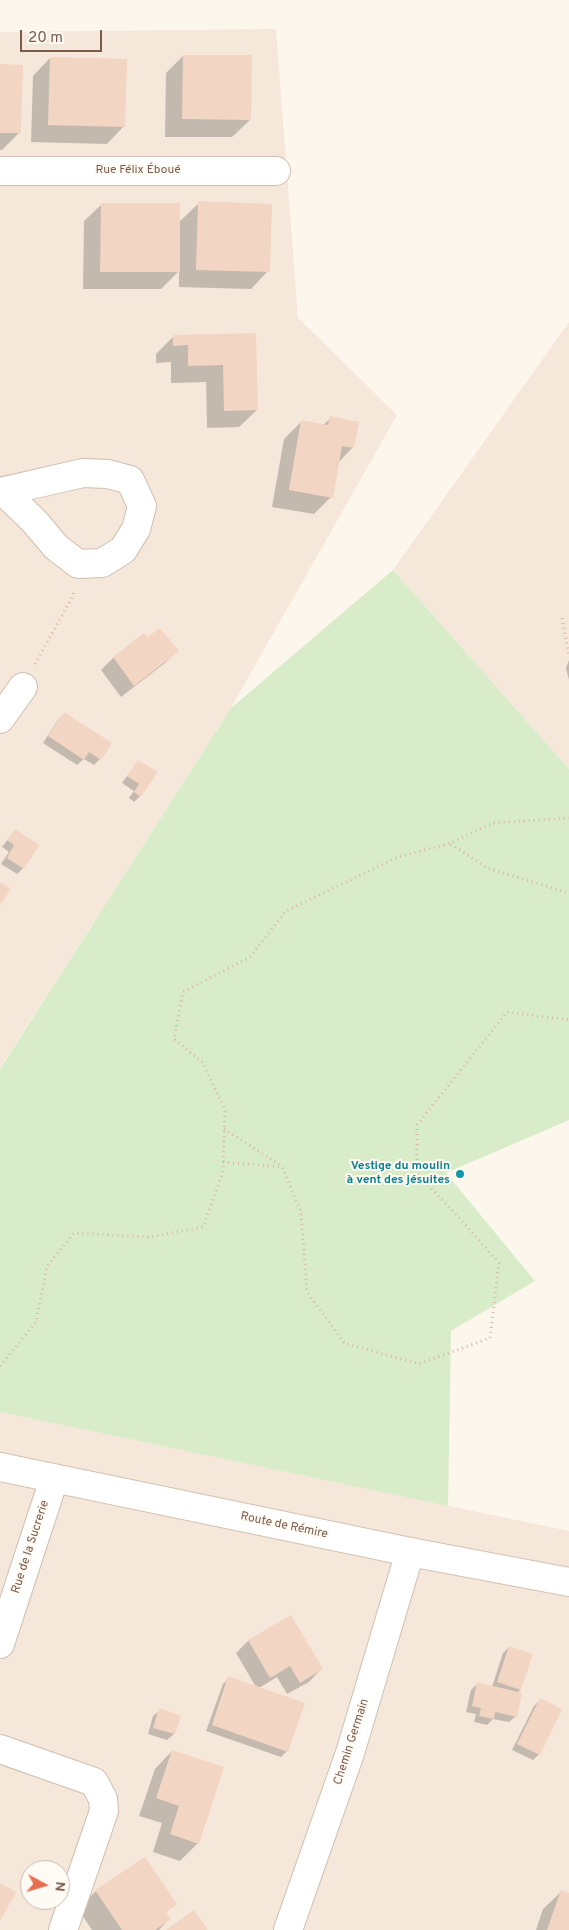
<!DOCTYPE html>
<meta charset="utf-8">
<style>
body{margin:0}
#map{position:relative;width:569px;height:1930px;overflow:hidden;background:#fdf6ec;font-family:Overpass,sans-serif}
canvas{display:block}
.north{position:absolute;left:20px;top:1860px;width:50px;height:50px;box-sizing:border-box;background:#fffaf3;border:1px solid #cabbb1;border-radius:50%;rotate:96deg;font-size:14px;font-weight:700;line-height:20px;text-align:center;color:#7a5c4d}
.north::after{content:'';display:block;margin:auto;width:18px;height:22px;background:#e76f51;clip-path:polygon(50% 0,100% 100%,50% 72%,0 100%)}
.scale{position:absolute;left:20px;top:30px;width:82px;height:22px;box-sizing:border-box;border:2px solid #7a5c4d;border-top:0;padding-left:6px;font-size:15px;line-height:18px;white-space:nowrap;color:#7a5c4d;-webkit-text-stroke:4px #fffaf3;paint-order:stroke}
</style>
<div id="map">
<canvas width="569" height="1930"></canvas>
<div class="north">N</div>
<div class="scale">20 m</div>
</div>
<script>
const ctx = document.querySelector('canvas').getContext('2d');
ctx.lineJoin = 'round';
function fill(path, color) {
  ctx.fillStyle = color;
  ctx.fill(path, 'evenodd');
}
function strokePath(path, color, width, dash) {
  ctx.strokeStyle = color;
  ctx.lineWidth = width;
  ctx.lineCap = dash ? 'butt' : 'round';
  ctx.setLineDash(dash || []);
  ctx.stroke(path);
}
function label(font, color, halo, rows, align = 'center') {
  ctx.font = font + ' Overpass,sans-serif';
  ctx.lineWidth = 4;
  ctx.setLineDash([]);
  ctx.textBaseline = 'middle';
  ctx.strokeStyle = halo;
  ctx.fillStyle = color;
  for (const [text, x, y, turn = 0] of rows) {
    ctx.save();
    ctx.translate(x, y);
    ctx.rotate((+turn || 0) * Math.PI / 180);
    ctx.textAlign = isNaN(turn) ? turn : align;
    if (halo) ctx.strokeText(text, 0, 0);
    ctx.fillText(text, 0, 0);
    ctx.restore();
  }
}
const residential = new Path2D(`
 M276,29L298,318L397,415L231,708L0,1068V32Z
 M569,322V769L393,570Z
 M0,1412L569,1531V1930H0ZM30,1870H60V1900H30Z`);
const green = new Path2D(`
 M393,570L569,769V1120L446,1173L535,1281L451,1331L448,1506L0,1412V1069L231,708Z`);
const shadow = new Path2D(`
 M183,56L250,120L232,137H165L166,73Z
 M50,58L124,126L107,144L31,142L33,76Z
 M0,65L19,133L2,150H0Z
 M199,203L268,271L251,289L179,287V271L161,289H83L84,221L102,204L179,222Z
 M255,335L257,410L239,427L207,428L206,382L171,383V362L156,363V354L174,336Z
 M331,418L353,447L338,463L331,497L314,514L272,507L284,439L302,421L323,425Z
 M144,635L147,639L177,651L165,663L121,697L101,670L113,658Z
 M569,660V680L566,668Z
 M64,714L100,759L94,765L84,759L77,765L43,743L58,720Z
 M138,761L140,796L134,802L129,798L134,791L122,783Z
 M15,830L23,868L17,874L1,864L9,852L2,847Z
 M291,1616L321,1669L309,1682L287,1694L277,1677L259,1688L287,1751L281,1757L206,1731L223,1684L229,1678L256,1687L236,1653L248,1641Z
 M509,1647L520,1690L517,1693L516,1716L509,1722L493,1719L487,1725L474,1722L476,1714L466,1712L471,1690L477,1684L492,1687L503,1653Z
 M540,1700L539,1754L533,1760L512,1750L534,1706Z
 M160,1710L180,1717L174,1734L167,1740L148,1734L153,1716Z
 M172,1751L198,1843L180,1861L153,1852L162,1823L139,1816L155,1769Z
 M144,1858L175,1904L165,1913L169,1919L159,1930H92L78,1909L96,1891Z
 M561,1892L569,1894V1930H536L543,1909Z`);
const building = new Path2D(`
 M183,55H252L251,120L182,119Z
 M50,57L127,59L125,127L48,125Z
 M0,64L23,65L21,133H0Z
 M198,201L272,204L270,272L196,270Z
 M101,203H180V272H100Z
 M256,333L258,410L224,411L223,365L188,366V345L173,346V335Z
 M330,416L359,422L354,448L342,446L333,498L289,490L301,420L328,425Z
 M160,628L179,651L134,686L113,657L144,633L148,637Z
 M64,712L112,743L101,760L89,752L84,760L48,736Z
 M138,760L158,772L141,797L134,792L139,784L127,776Z
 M15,829L39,845L24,869L7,858L14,845L7,840Z
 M0,882L11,889L0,905Z
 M291,1615L323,1669L300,1683L290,1666L270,1678L248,1640Z
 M509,1646L533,1654L521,1690L497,1682Z
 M228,1676L305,1703L288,1752L212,1725Z
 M477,1682L522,1693L517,1717L495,1712L494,1719L479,1716L481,1708L472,1706Z
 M540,1698L562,1709L540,1755L517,1744Z
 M159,1708L181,1716L175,1734L153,1728Z
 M172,1750L224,1767L199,1844L170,1834L179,1806L156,1798Z
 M145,1857L177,1904L166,1912L171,1919L155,1930H122L95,1890Z
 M0,1883L16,1892L0,1921Z
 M561,1890L569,1893V1930H547Z
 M194,1910L208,1930H166Z`);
const path = new Path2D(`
 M562,618L569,657
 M35,664L73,596L74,590
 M451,844L487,868L569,893
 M224,1129L282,1166
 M223,1162L282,1167L301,1212L307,1292L344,1343L419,1364L490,1338L499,1263L463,1222L417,1173V1125L507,1012L569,1020
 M0,1366L36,1322L47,1266L74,1233L150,1237L203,1227L223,1172L225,1110L203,1063L174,1039L183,992L250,957L286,911L398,857L451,843L493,823L569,818`);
const street = new Path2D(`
 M0,171H276
 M0,492L83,473L108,474L130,480L142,506L136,529L123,550L102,563L78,564L56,547L35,522L4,492
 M0,719L23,687
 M0,1644L54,1479
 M0,1749L94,1782L103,1799L104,1811L63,1930
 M288,1930L350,1753L410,1552`);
const secondary = new Path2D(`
 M0,1467L410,1552L569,1582`);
const markers = [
 [460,1174,5,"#0f9aa8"]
];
const streetNames = [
 ["Rue Félix Éboué",138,171],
 ["Route de Rémire",284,1526,12],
 ["Rue de la Sucrerie",31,1547,-72],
 ["Chemin Germain",352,1742,-72]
];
const cultureNames = [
 ["Vestige du moulin",450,1167],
 ["à vent des jésuites",450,1181]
];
fill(residential, '#f5e8da');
fill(green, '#d8ecc9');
fill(shadow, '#0003');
fill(building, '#f3d5c3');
strokePath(street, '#d1beb0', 30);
strokePath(secondary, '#d6c0b0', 30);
strokePath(path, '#d9b8a5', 3, [1, 4]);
strokePath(street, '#fff', 28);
strokePath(secondary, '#fff', 28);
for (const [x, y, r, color] of markers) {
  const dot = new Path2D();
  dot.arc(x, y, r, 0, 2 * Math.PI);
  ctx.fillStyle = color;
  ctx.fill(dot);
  strokePath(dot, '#fffaf3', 2);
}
label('12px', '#7a5c4d', '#fffaf3', streetNames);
label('bold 12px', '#0d838f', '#fffaf3', cultureNames, 'right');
</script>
